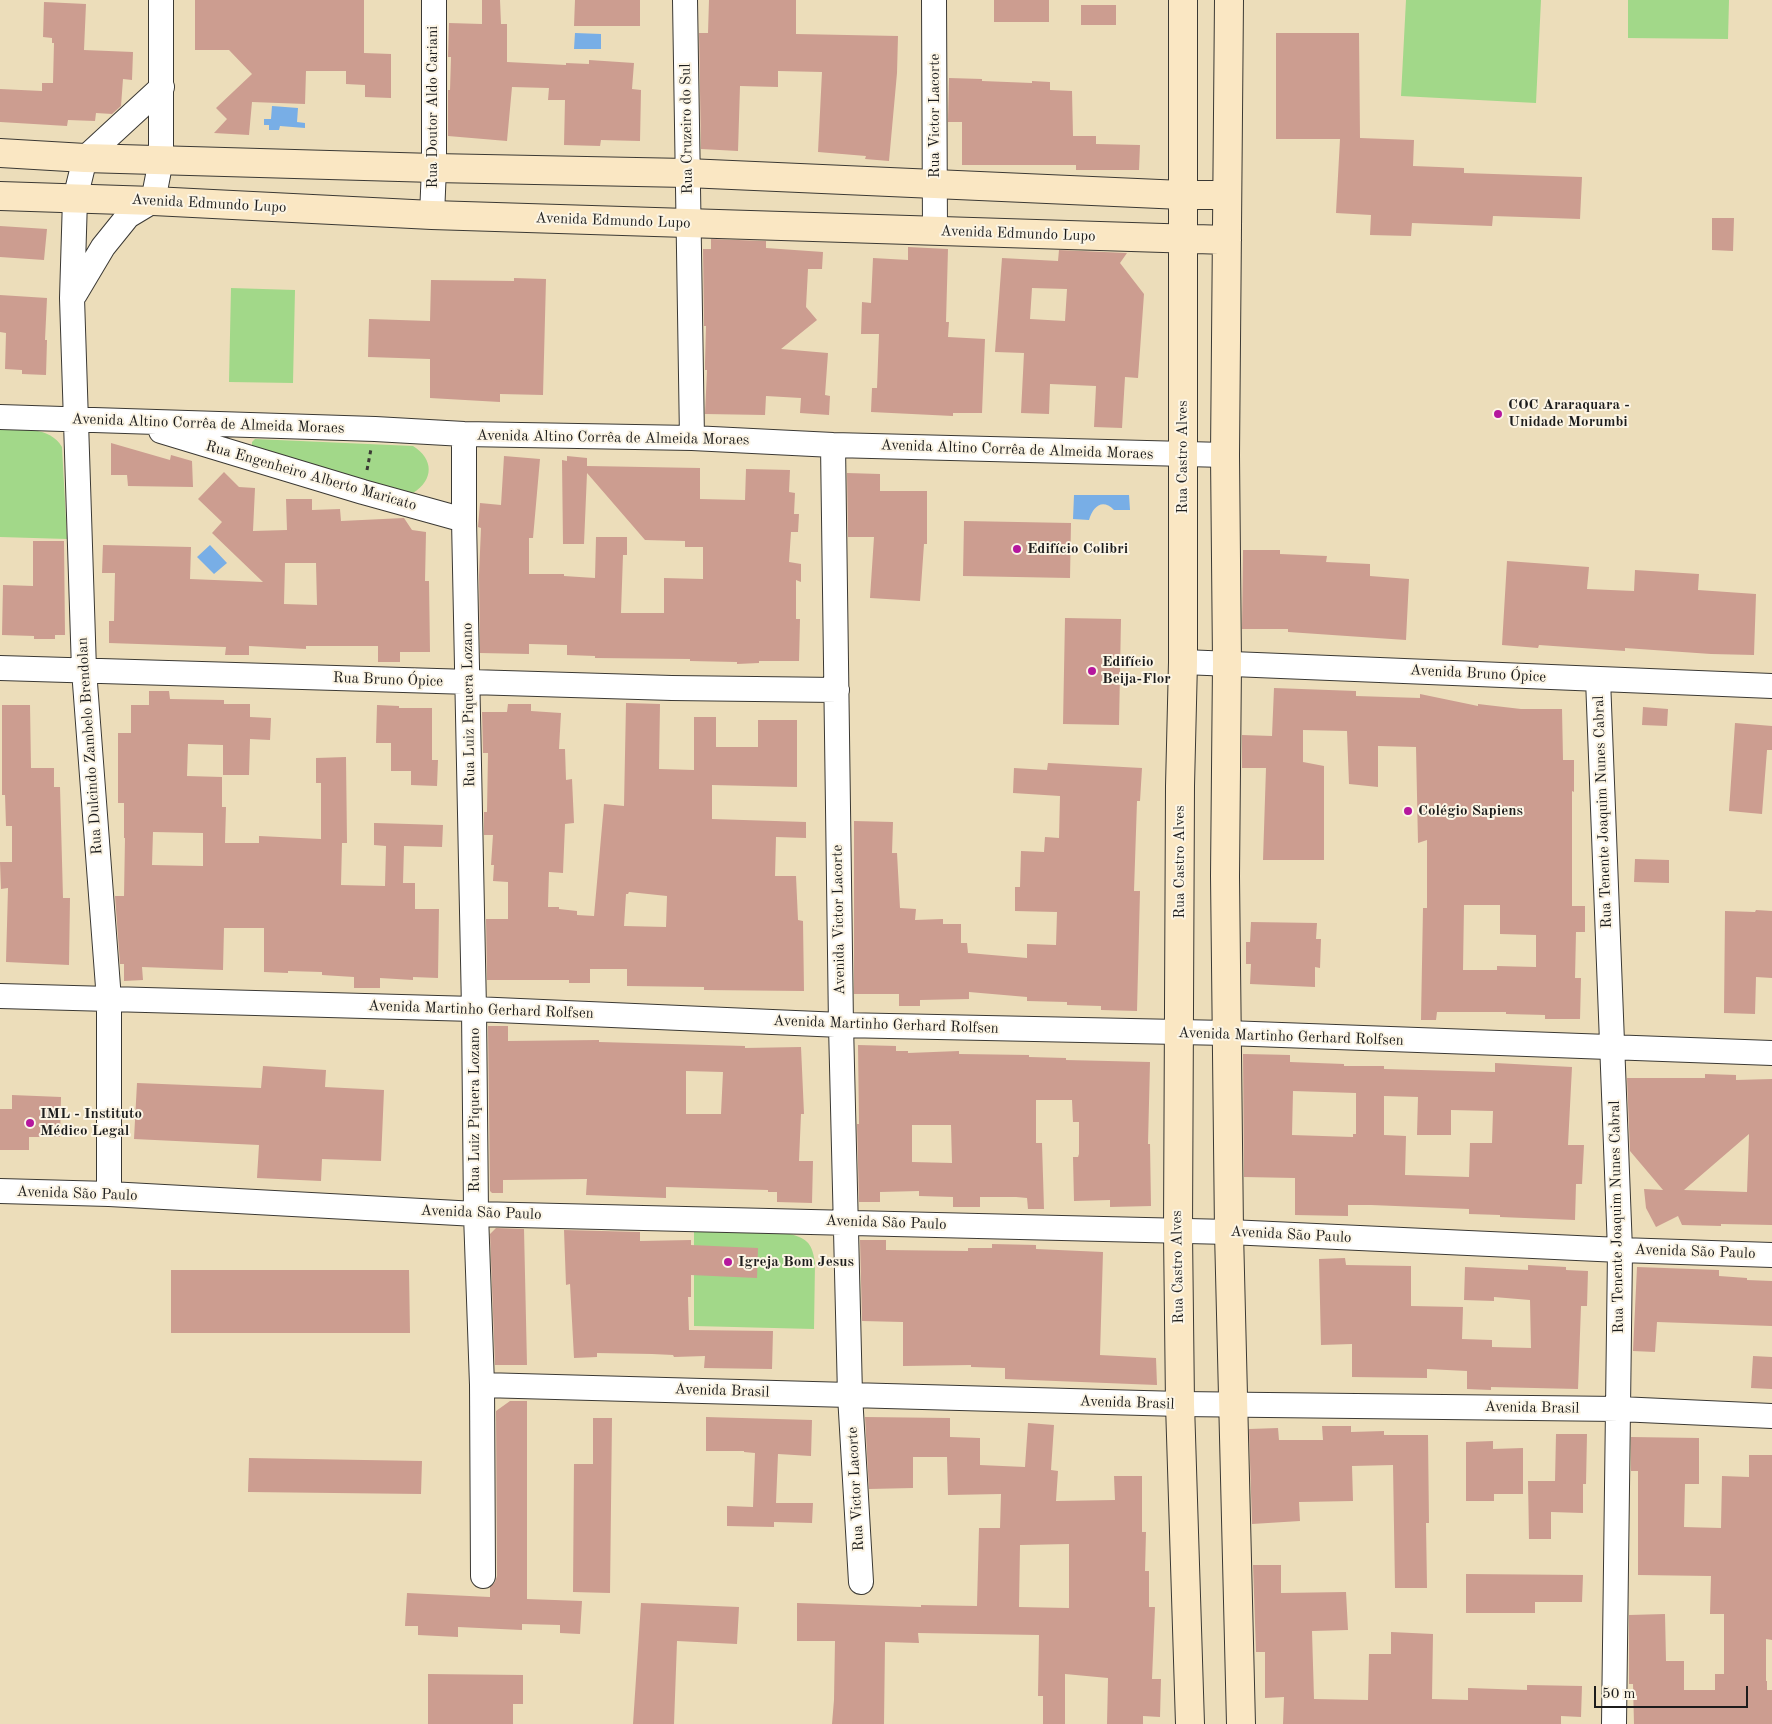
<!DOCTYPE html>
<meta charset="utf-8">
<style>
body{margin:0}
#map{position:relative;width:1772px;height:1724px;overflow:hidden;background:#ecddba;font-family:"Old Standard TT",serif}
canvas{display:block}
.scale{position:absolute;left:1594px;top:1686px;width:154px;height:22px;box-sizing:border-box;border:2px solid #1c1c1c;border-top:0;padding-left:6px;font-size:15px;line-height:18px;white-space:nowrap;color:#1c1c1c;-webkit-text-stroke:4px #fcf5e5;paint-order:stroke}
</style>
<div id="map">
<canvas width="1772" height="1724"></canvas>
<div class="scale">50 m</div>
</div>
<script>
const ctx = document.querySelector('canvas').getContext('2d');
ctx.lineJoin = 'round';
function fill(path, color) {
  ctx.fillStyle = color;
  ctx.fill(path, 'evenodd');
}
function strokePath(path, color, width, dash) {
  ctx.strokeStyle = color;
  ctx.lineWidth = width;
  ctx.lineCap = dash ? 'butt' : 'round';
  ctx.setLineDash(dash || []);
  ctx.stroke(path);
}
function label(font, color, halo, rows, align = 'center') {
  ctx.font = font + ' "Old Standard TT",serif';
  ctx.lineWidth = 4;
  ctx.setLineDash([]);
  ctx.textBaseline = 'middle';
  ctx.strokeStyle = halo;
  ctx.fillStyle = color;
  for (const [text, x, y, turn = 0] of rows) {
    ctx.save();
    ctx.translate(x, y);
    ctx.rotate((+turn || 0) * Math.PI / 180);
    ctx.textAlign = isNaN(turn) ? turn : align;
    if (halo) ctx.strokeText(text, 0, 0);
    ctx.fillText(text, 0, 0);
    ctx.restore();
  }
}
const green = new Path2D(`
 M1406,0H1541L1536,103L1401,96Z
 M1628,0H1729L1728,39L1628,38Z
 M231,288L295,290L293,383L229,382Z
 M0,429C22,430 50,426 62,447L67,539L0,537Z
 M255,439L413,446C434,459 434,480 413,493L255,449L252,446V442Z
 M694,1231L786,1233C806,1238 812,1241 815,1263L814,1329L694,1326Z`);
const water = new Path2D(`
 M575,33L601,34V49H574Z
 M272,106L298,108L297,122L305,123V128L280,126L279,130H269V125H264V119H271Z
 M1074,495H1129L1130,510H1114C1102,498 1093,507 1089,520L1073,519Z
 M210,545L227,563L214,574L197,557Z`);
const building = new Path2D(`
 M195,0H364V53L391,54V98L365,97V85L346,84V71H306L305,104L252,102L249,135L214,133L227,119L216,108L252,74L229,50H195Z
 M482,0H500L501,24H507V62L566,65V63L589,64V60L634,63L632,89L641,90L640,141L601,140L600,146L564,145L565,100H548L549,88L512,87L507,141L448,136V90H450L451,57H448L449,23L482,24Z
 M575,0H640V26H574Z
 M709,0H796V34L898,36L897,73L889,161L865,159L866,156L818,152L822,72L778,71V87L740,86L738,151L701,149L699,33H708Z
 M994,0H1049V22H994Z
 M44,2L86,4L84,50L133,52L132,80L123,79L121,106L112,114L96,113L95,121L68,120L67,126L0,122V89L42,91V83H53L54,43H52V38L43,37Z
 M1081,5H1116V25H1081Z
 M1276,33H1359L1360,138L1414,140L1413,166L1464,168V173L1582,177L1580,219L1493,216L1492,226L1412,223L1411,236L1370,235L1371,215L1336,213L1340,139H1276Z
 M949,78L982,79V81L1032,83V81L1050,82V90L1072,91L1073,136H1096V144L1140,145L1139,170H1076V165H962V122H948Z
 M1712,218H1734L1733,251L1712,250Z
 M0,226L47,229L44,260L0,257Z
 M711,239L766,241V248L823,252L822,269H808L806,307L817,320L781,349L828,353L825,395L830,396L829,415L800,413L801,398L766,396L765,415L705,414L707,370H705V363L706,326H704L703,249H711Z
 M908,247L948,249L946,322H949L948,337L985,339L982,413H953V416L871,412L872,388H877L879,334H861L862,302L871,303L873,258L908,260Z
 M1059,250L1127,253L1120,263L1144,294L1138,378L1125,377L1122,428L1094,427L1096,386L1050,384L1049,414L1021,413L1024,353L995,352L1002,258L1058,261ZM1032,288L1067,289L1065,321L1030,319Z
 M514,278L546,279L543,395L500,394V402L430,398V359L368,357L369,319L430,321L431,280L514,281Z
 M0,295L47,298L45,340H47L46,375L22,374V370L5,369L6,333L0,332Z
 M111,443L170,460L171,455L192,461L193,487L128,486L127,475H111Z
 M504,456L540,459L533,538H529V574H564V576L595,578L596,537H627V555H623L621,613H664V578L703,579V547H685V541L645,540L587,473L584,544H563L562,460L567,461V456L587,458V466L700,468V499L745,500L746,469L790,470L789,492L795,493L794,514H799L798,532H791L789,562L801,564V582L796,580V619H800L799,661H759V663L737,664V662L690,661V659L595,658V656L567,655V645L529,644V654L480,653L479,575L481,528L478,527L480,503L501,505Z
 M224,472L239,487L255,488L253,531L287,530L286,499H312V510L340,509L341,521L404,518L412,530L426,532L425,581H429L430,652H400V662H378V646H306V649L249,646V655H225L226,647L109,643V621H114L115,573H102L103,545L191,547L190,579L263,582L212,533L222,522L198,499ZM285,563H316L317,605L284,604Z
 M847,473L880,474V491H927V544H924L920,601L870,598L874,537H848Z
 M964,521L1071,523L1070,578L963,576Z
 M33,541H64L65,635H55V639H34V636L2,635L3,585L33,586Z
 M1243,550H1280V554L1327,556L1326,562L1370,564V576L1409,579L1406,640L1288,632V629H1242Z
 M1507,561L1589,567L1587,589L1634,591L1635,570L1699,574L1698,590L1756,594L1754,655L1711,654L1625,648V651L1539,645L1538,648L1502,645Z
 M1065,618L1121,619L1119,725L1063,724Z
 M1274,688L1356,691V696L1420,698V694L1478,706V704L1521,709H1562L1563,760H1574V792L1572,791V906H1585V932H1576L1575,978H1581L1580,1019H1545V1015L1506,1014V1012H1437L1436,1020H1421L1423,908H1427V840L1418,843L1416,747L1378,746V787L1349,784L1347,731L1303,730V762L1324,766V860H1263L1266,768H1242V735L1272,736ZM1464,905H1500V934L1536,935V967L1497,966V970H1463Z
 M149,691H169L170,699L224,700V704H250V717L271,718L270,740L250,739L249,775H223V745L188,744L187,776L222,777V807H226L225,843H259V836L321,839V783H316V758L346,757L347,843H342L341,885L385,886L386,846L374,845V823L443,825L442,847L404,846L403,883H415V909H439L438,978L413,977V980L380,978V988H354V977L322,975V972L288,971V973L264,972V928H224L223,970L142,967L143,980L124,981V964H120L115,896H124L125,838H124V803H118V733H131V705H149ZM153,832L203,833V866L152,865Z
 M626,703L660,704L659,769L694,770V717H716V747H758V720H797V787L712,785V819L806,822V838L776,837L775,876H796L798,920L803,921L804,991L704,990V987L627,986V969H590V983H569V980H487L486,919H508V882L493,881L494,865H491L493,835H484V812H487L488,753H483L482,712H507L508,704H531V711L561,713L559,749H565L566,780L572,779L574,823L565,824L563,873L549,872L548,907H559V909L577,911V915L594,916L604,804L624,806ZM629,892L667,896L666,927L624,926L626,894H628Z
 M2,705H30L31,768H54V787H60L63,898H70L69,965L6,962L8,888L1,889L0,862H12V826H6L5,795H2Z
 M377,705L399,706V708H432V760H438L437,786L411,785V771H391V743H376Z
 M1643,707L1668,709L1667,726L1642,725Z
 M1735,723L1772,726V750H1767L1762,814L1729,811Z
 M1048,763L1142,768L1140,801H1137L1134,891H1140L1137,1011L1101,1010V1006L1067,1005V1002L1027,1001V997L969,992V999L920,1000V1006H899V994H854V821L893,822L892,853H897L900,908L916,909L915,920L943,919V924H961V943H967L968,953L1027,958V944L1056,945L1057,912L1015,911V887H1020L1021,851L1044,852L1045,837L1059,838L1060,796L1013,793L1014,768L1047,770Z
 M1635,859L1669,860V883L1634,882Z
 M1756,910L1772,911V978L1756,977L1755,1014L1724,1013L1725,911L1755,912Z
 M1251,922L1317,923L1316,939H1321L1320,968L1315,967V987L1250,984L1251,964H1246V942H1250Z
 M488,1026H508V1041L599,1040V1042L745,1046V1048L801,1047L804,1114H801L799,1161H813L812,1203L777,1202V1192H768V1190L666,1187V1198L586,1195L587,1179L503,1180V1193H492L490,1191ZM686,1071L723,1072L721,1114H686Z
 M858,1045L896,1046V1051H908V1053L959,1051V1054L1029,1055V1057L1066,1058V1060L1150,1062L1148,1144H1150L1151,1206L1110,1207V1200L1074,1201L1073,1157H1078L1079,1154V1122H1073L1072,1100H1036V1143H1042L1044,1209H1028L1027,1198L1016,1197H980V1207H953V1197L919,1196V1191L880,1192V1202H859L857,1124H859ZM912,1125H951L952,1163L912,1162Z
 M1243,1054L1290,1055V1062L1344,1064V1066H1384V1069L1495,1072V1063L1572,1067L1568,1145H1584L1582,1184H1576L1575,1220L1500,1217V1215L1469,1214V1209L1371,1205H1348V1216L1295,1215V1178L1244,1177ZM1293,1091L1356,1093V1134H1353V1137L1292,1135ZM1384,1096L1418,1097L1417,1135H1451V1110L1493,1111L1492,1143H1470L1469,1177L1405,1175L1406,1136L1384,1135Z
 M263,1066L326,1070L325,1087L384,1090L381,1161L322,1159L321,1181L257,1178L259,1145L134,1139L137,1083L261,1088Z
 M1705,1074L1736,1075V1080L1772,1079V1225L1721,1224V1226L1682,1225L1678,1216L1656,1227L1646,1208L1644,1189L1663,1190L1630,1151L1627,1078H1705ZM1749,1134L1747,1192L1684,1190Z
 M12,1095L61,1097L60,1137H29V1150H0V1109H12Z
 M496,1228L524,1229L527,1365H495L490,1234Z
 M564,1230L640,1232V1241L691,1240V1245L758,1248L757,1278L691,1275V1297H688L689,1330L773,1331L772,1369L704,1368L705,1356L674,1357L673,1355L652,1354L597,1353V1357L574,1358L570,1284L566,1285Z
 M860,1240H886V1250L968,1251V1248H992V1244L1036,1245V1249L1103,1252L1100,1355L1156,1358L1157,1385L1005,1379V1368L971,1367V1365L903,1366V1322L862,1321Z
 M1345,1258L1346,1265L1411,1266V1306L1463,1307L1462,1339L1492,1340V1347L1531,1348L1530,1300L1494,1297V1301L1464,1300L1465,1267L1528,1270V1265L1566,1267V1270L1588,1271L1587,1306H1581L1578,1389L1491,1387V1390L1467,1389V1371L1427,1369V1378L1352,1377V1344L1321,1345L1319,1259Z
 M1637,1267L1719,1270V1276L1747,1278V1280L1772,1281V1326L1657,1322L1655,1352L1633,1351Z
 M171,1270H409L410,1333H171Z
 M1753,1356L1772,1357V1389L1751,1388Z
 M510,1401H527V1599L582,1601L580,1634L560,1633V1625L522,1624V1630L458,1627V1637L418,1635V1626H405L407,1593L490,1597V1587L495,1582L497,1576L496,1411Z
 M706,1417L812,1420L811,1456L778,1454L776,1503H813L812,1523L774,1522V1527L727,1526V1506L753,1507L755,1453L744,1452V1451H706Z
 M865,1417L950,1418V1437L980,1438V1465L1025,1467L1028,1423L1054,1425L1051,1470L1058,1471L1056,1501L1115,1500L1114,1476H1142V1532H1146L1145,1571H1149V1607H1155L1152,1679H1161L1160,1717L1143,1716V1724H1107L1108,1678L1065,1674V1724H1043V1696H1038L1039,1635L918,1633L919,1643L885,1642L884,1724H832L834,1700L835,1641H797V1603L921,1607V1605L977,1606L979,1528H1000L1001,1494L948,1495L947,1457H913V1488L869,1489ZM1069,1544V1608L1019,1607L1020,1545Z
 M593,1418H612L610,1593L573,1592L574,1464H593Z
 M1322,1426H1351V1432L1384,1431V1435H1428L1429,1523H1426L1427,1588H1395L1393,1465L1352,1466L1353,1501L1299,1502L1300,1521L1252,1524L1249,1429L1278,1428L1279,1440H1323Z
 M1556,1434H1587L1586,1484H1583V1513L1551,1512V1539H1529L1528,1481H1555Z
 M1631,1437L1699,1438V1484H1685L1684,1527L1721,1528L1722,1476L1749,1477V1455H1772V1640L1766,1639V1681H1767V1690H1772V1724H1634L1633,1684H1629V1615L1665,1614L1666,1661H1684V1690H1715V1674H1724V1614H1710L1711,1576L1638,1575V1471H1631Z
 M1493,1441V1449L1523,1448V1494H1494V1501H1466V1442Z
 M249,1458L422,1461L421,1494L248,1492Z
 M1253,1565H1281V1593L1346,1592L1348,1630L1312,1631L1314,1699L1368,1700L1369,1654H1391V1632L1433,1634L1432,1699L1468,1700V1688L1527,1690V1685L1582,1686L1581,1717L1561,1716V1724H1283L1284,1697L1265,1698V1652H1256Z
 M1466,1574L1583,1575L1582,1602H1535V1613H1466Z
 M641,1603L739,1607L737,1644L677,1641L674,1724H633Z
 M428,1674L523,1675V1704H513V1724H428Z`);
const path = new Path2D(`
 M367,470L371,449`);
const street = new Path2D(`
 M685,0L692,438
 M934,0L935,232
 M432,215L434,168V0
 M75,294L103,247L128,216L153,201L161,160V0
 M0,417L375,429L464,434L692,438L833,445L1225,455
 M161,431L363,492L464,520
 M464,434V520L474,1009L476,1214L482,1385L483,1576
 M833,445L841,1025L850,1395L861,1582
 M1183,662L1772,686
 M0,668L672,688L837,690
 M1598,679L1620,1250L1614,1724
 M0,996L474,1009L841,1025L1227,1033L1772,1053
 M0,1191L109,1194L476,1214L1229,1232L1620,1250L1772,1255
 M109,1194V1000L84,670L72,298L75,199L85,158L162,87
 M482,1385L1180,1404L1619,1409L1772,1416`);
const secondary = new Path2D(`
 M1183,0V662L1180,786L1178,1232L1180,1404L1190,1724
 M1229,0L1225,455L1227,663L1225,876L1229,1232L1241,1724
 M0,153L85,158L434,168L687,173L1182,195H1227
 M0,196L153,201L432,215L1227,240`);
const markers = [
 [1498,414,5,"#b5179e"],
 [1017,549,5,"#b5179e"],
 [1092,671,5,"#b5179e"],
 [1408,811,5,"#b5179e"],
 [30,1123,5,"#b5179e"],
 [728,1262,5,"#b5179e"]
];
const streetNames = [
 ["Rua Doutor Aldo Cariani",433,107,-90],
 ["Rua Victor Lacorte",935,116,-90],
 ["Rua Cruzeiro do Sul",687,129,-91],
 ["Avenida Edmundo Lupo",209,204,3],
 ["Avenida Edmundo Lupo",613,221,2],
 ["Avenida Edmundo Lupo",1018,234,2],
 ["Avenida Altino Corrêa de Almeida Moraes",208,424,2],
 ["Avenida Altino Corrêa de Almeida Moraes",613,438,1],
 ["Avenida Altino Corrêa de Almeida Moraes",1017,450,2],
 ["Rua Castro Alves",1183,457,-90],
 ["Rua Engenheiro Alberto Maricato",311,476,16],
 ["Avenida Bruno Ópice",1478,674,3],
 ["Rua Bruno Ópice",388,680,2],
 ["Rua Luiz Piquera Lozano",469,705,-91],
 ["Rua Dulcindo Zambelo Brendolan",90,746,-94],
 ["Rua Tenente Joaquim Nunes Cabral",1603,812,-92],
 ["Rua Castro Alves",1180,862,-90],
 ["Avenida Victor Lacorte",839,920,-91],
 ["Avenida Martinho Gerhard Rolfsen",481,1010,2],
 ["Avenida Martinho Gerhard Rolfsen",886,1025,2],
 ["Avenida Martinho Gerhard Rolfsen",1291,1037,2],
 ["Rua Luiz Piquera Lozano",475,1110,-90],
 ["Avenida São Paulo",77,1194,2],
 ["Avenida São Paulo",481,1213,2],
 ["Rua Tenente Joaquim Nunes Cabral",1617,1217,-91],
 ["Avenida São Paulo",886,1223,2],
 ["Avenida São Paulo",1291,1235,3],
 ["Avenida São Paulo",1695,1252,2],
 ["Rua Castro Alves",1178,1267,-91],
 ["Avenida Brasil",722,1391,2],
 ["Avenida Brasil",1127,1403,2],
 ["Avenida Brasil",1532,1408,1],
 ["Rua Victor Lacorte",856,1489,-93]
];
const poiNames = [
 ["COC Araraquara -",1508,405],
 ["Unidade Morumbi",1508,422],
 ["Edifício Colibri",1027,549],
 ["Edifício",1102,662],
 ["Beija-Flor",1102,679],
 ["Colégio Sapiens",1418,811],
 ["IML - Instituto",40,1114],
 ["Médico Legal",40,1131],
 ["Igreja Bom Jesus",738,1262]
];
fill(green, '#a2d889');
fill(water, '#78aee6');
fill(building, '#cc9d90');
strokePath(street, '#3b3934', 26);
strokePath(secondary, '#3b3934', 30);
strokePath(path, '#3b3934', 3, [4, 4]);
strokePath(street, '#fff', 24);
strokePath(secondary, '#fae7c3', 28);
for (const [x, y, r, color] of markers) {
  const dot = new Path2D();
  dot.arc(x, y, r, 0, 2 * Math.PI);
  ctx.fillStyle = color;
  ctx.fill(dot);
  strokePath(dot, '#fcf5e5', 2);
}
label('15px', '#1c1c1c', '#fcf5e5', streetNames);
label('bold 15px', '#1c1c1c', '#fcf5e5', poiNames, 'left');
</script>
